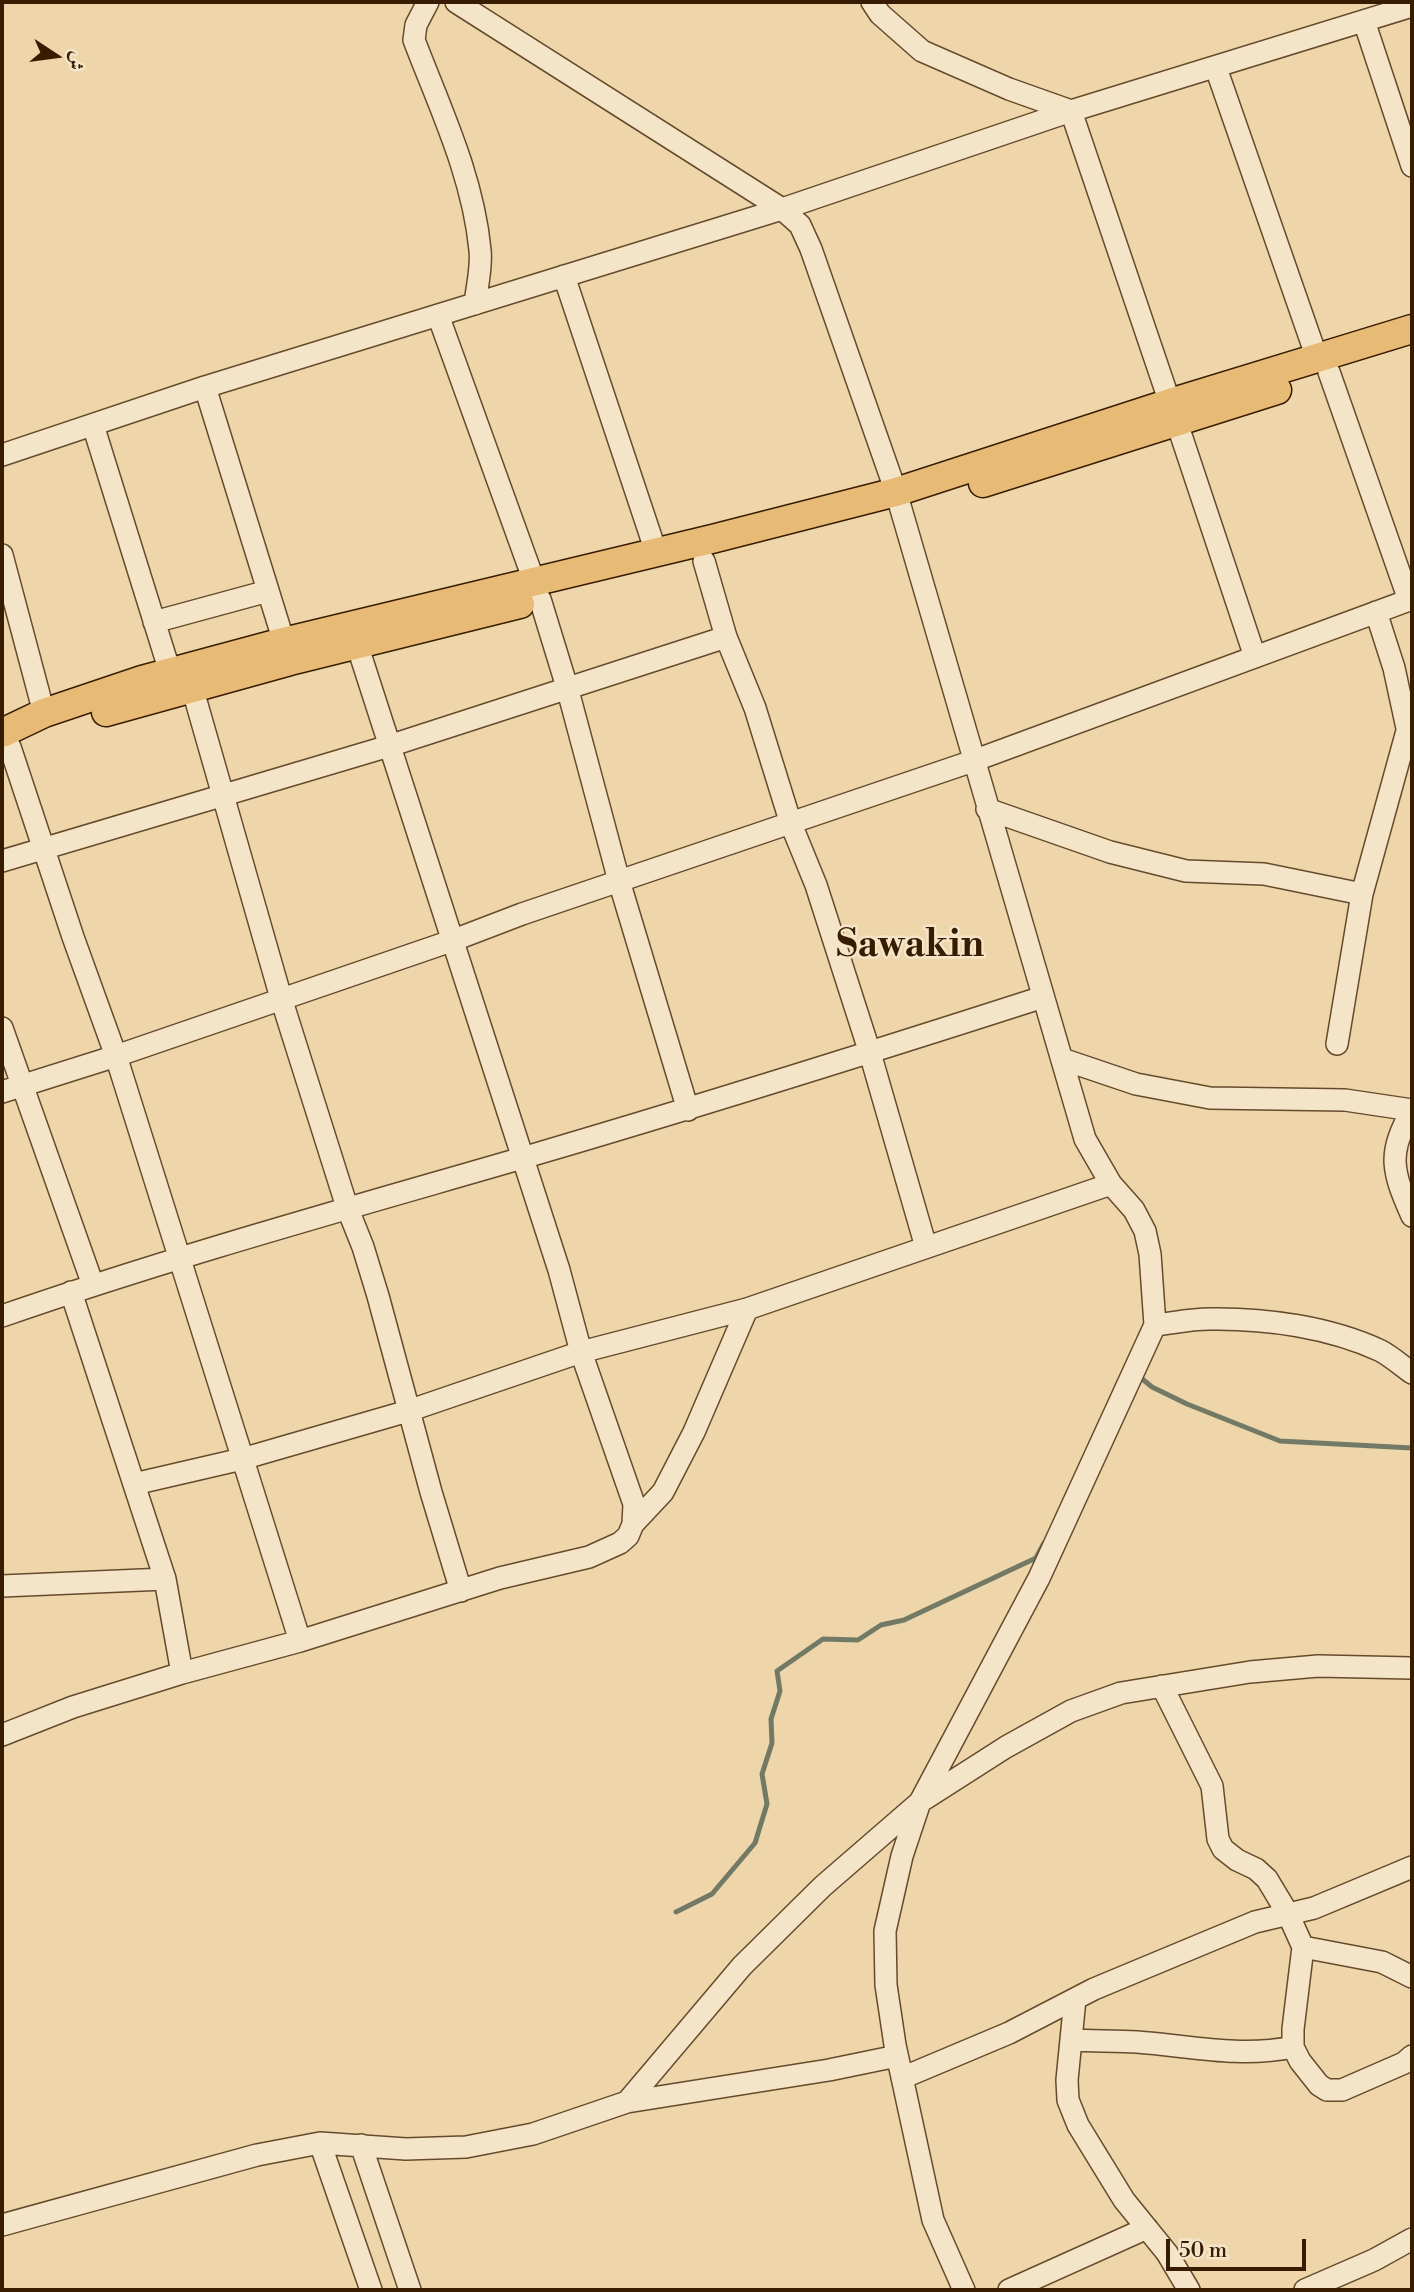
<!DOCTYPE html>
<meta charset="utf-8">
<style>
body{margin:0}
#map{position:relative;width:1414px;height:2292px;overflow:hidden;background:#eed6aa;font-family:"Libre Bodoni",Amiri,serif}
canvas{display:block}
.frame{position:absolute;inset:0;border:4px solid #381c02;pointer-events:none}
.north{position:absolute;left:21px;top:21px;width:70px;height:70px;-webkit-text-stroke:5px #f4e4c8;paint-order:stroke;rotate:103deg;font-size:19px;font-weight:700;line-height:28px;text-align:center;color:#381c02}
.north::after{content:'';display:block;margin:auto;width:24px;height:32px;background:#381c02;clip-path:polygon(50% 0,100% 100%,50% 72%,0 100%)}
.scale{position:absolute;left:1166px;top:2239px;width:140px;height:32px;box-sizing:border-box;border:4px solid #381c02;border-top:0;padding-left:9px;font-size:21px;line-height:24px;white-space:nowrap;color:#381c02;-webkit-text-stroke:5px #f4e4c8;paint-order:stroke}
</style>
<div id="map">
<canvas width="1414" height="2292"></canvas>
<div class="frame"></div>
<div class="north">ش</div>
<div class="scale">50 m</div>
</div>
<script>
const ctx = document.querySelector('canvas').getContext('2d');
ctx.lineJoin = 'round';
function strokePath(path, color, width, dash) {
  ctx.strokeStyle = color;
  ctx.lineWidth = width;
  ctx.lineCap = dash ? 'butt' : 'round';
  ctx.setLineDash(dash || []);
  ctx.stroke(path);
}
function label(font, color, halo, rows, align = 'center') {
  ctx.font = font + ' "Libre Bodoni",serif';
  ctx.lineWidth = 5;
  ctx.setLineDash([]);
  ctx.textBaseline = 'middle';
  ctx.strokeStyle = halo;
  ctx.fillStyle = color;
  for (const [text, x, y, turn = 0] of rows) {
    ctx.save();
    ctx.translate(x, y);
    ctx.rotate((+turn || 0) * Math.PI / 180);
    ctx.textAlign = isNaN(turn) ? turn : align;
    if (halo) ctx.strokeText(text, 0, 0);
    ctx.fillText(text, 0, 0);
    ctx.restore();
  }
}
const stream = new Path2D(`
 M1137,1381L1141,1378L1152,1387L1187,1404L1280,1441L1412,1448
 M676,1912L712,1894L755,1843L767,1804L762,1774L772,1743L771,1719L780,1691L777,1671L823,1639L858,1640L881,1625L904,1620L1036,1558L1044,1543`);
const minor = new Path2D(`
 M428,2L416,25L414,40C440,108 473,176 480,250C482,267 477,286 475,304
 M456,2L782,209L800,225L811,249L896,492L1085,1139L1111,1184L1134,1210L1145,1231L1150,1254L1155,1325L1039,1578L920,1802L902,1856L885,1931L886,1985L895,2045L933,2220L964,2290
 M872,2L880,14L922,51L1009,89L1071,111L1170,403
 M1364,21L1412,166
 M1216,68L1317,358
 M564,276L656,552
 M438,315L534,581
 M1329,372L1409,600
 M205,387L288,655
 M1177,423L1255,657
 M93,425L170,672
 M2,455L205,387L782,209L1071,111L1412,6
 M2,555L44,713
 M704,561L726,637L755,708L791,824L816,885L870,1053L926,1247
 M540,599L567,687L619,881L688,1110
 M1376,612L1394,668L1410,742
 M154,622L268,591
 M353,632L559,1270L581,1352L627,1484L634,1504L633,1524
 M192,687L281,998L347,1207L363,1247L378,1296L431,1492L461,1591
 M10,747L73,937L116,1056L300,1641
 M987,809L1110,852L1186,871L1264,874L1362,894L1407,731
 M2,861L389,746L726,637
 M2,1028L93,1285
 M1337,1044L1362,894
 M1062,1059L1136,1084L1210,1098L1345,1100L1412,1110
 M2,1092L116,1056L454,940L522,914L973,761L1412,599
 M1412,1111C1386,1153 1393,1173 1412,1216
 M71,1292L165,1579L182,1673
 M2,1316C178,1255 357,1206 536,1154C706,1104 875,1051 1043,997
 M1155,1325C1173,1323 1191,1319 1209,1319C1265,1318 1330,1327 1381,1351C1392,1357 1402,1366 1412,1373
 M134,1484L242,1459L408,1411L581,1352L747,1309L1111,1184
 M2,1586L165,1579
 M1162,1686L1212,1786L1218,1839L1223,1849L1237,1860L1256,1869L1267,1879L1288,1914L1303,1947L1293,2029V2047L1300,2061L1319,2085L1327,2090H1342L1404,2063L1412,2056
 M2,1735L73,1707L182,1673L300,1641L500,1578L589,1557L620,1543L628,1536L633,1524L663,1492L694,1432L747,1309
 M1303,1947L1382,1962L1412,1977
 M1075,1999L1067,2080L1068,2100L1078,2125L1124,2200L1167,2253L1189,2290
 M1071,2040C1093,2041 1115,2041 1137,2042C1190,2046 1240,2058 1293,2047
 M902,2078L1009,2033L1094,1989L1255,1922L1314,1908L1412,1867
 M627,2102L742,1966L823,1886L920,1802L1006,1747L1071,1711L1121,1693L1250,1672L1318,1666L1412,1668
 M320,2143L371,2290
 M361,2145L410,2290
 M2,2225L257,2155L320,2143L406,2149L466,2147L533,2134L627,2102L829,2070L897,2056
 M1009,2290L1147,2228
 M1305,2290L1374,2260L1412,2239`);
const major = new Path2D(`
 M983,483L1277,390
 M106,712L290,661L520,604
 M2,733L44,713L142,680L283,642L712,539L896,492L1170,403L1412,329`);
const townNames = [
 ["Sawakin",910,947]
];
strokePath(stream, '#727a66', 5);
strokePath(minor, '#664a2c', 24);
strokePath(major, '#381c02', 31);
strokePath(minor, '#f4e4c8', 21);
strokePath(major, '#e7bb75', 28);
label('bold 38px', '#381c02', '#f4e4c8', townNames);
</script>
